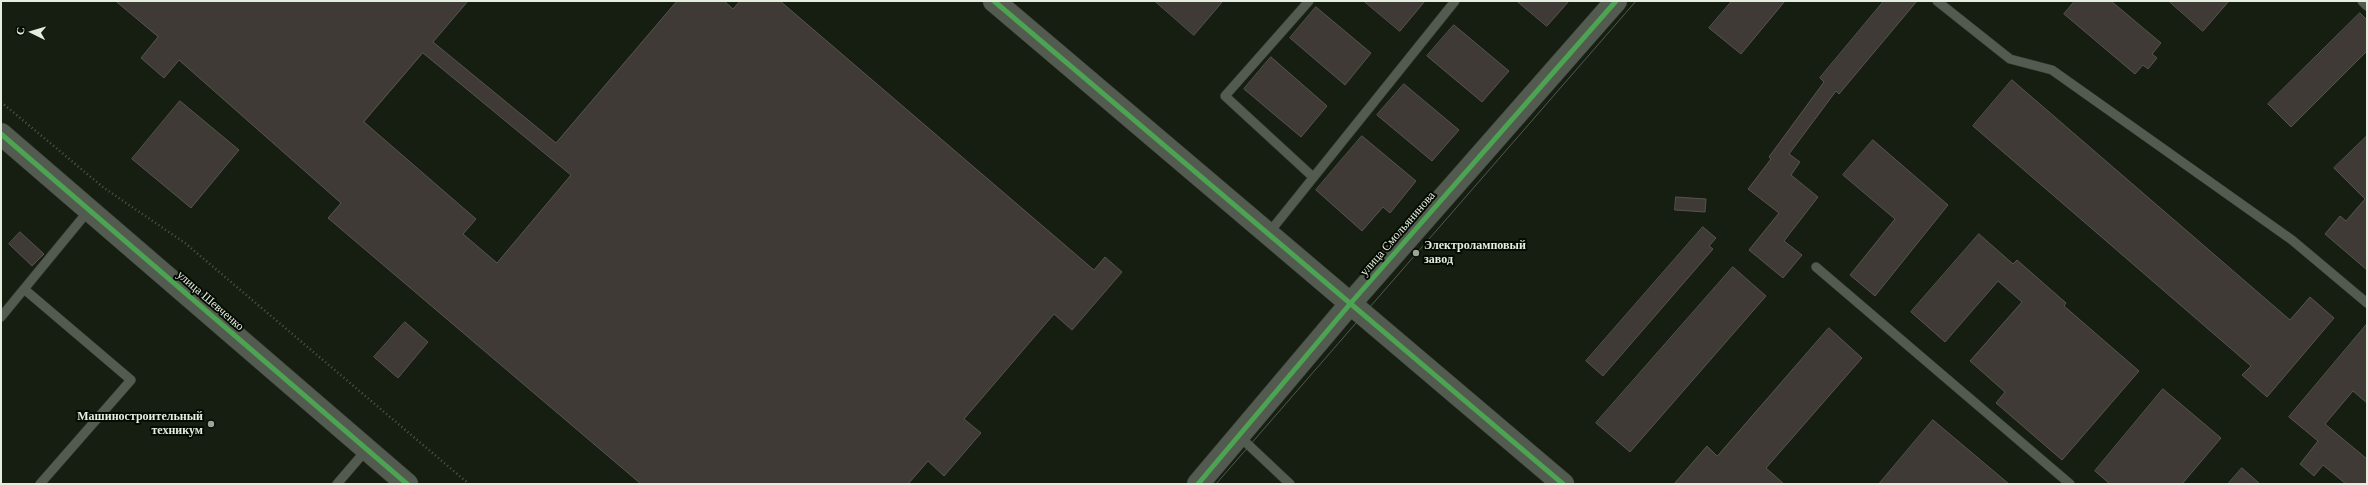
<!DOCTYPE html>
<meta charset="utf-8">
<style>
body{margin:0}
#map{position:relative;width:2368px;height:485px;overflow:hidden;background:#161e12;font-family:"Times New Roman",serif}
canvas{display:block}
.frame{position:absolute;inset:0;border:2px solid #e4eedf;pointer-events:none}
.north{position:absolute;left:12px;top:12px;width:40px;height:40px;-webkit-text-stroke:3px #050b03;paint-order:stroke;rotate:275deg;font-size:11px;font-weight:700;line-height:16px;text-align:center;color:#e4eedf}
.north::after{content:'';display:block;margin:auto;width:14px;height:18px;background:#e4eedf;clip-path:polygon(50% 0,100% 100%,50% 72%,0 100%)}
</style>
<div id="map">
<canvas width="2368" height="485"></canvas>
<div class="frame"></div>
<div class="north">С</div>
</div>
<script>
const ctx = document.querySelector('canvas').getContext('2d');
ctx.lineJoin = 'round';
function fill(path, color) {
  ctx.fillStyle = color;
  ctx.fill(path, 'evenodd');
}
function strokePath(path, color, width, dash) {
  ctx.strokeStyle = color;
  ctx.lineWidth = width;
  ctx.lineCap = dash ? 'butt' : 'round';
  ctx.setLineDash(dash || []);
  ctx.stroke(path);
}
function label(font, color, halo, rows, align = 'center') {
  ctx.font = font + ' "Times New Roman",serif';
  ctx.lineWidth = 4;
  ctx.setLineDash([]);
  ctx.textBaseline = 'middle';
  ctx.strokeStyle = halo;
  ctx.fillStyle = color;
  for (const [text, x, y, turn = 0] of rows) {
    ctx.save();
    ctx.translate(x, y);
    ctx.rotate((+turn || 0) * Math.PI / 180);
    ctx.textAlign = isNaN(turn) ? turn : align;
    if (halo) ctx.strokeText(text, 0, 0);
    ctx.fillText(text, 0, 0);
    ctx.restore();
  }
}
const building = new Path2D(`
 M116,1H468L433,42L556,143L677,1H724L733,9L740,1H780L1094,270L1105,257L1122,272L1072,330L1054,314L964,419L981,433L944,476L928,461L908,484H641L328,218L341,203L179,60L164,78L141,58L158,37ZM423,53L571,175L497,263L463,234L476,219L364,122Z
 M1155,1H1223L1194,35Z
 M1364,1H1425L1400,31Z
 M1517,1H1569L1547,26Z
 M1732,1H1785L1741,54L1709,28Z
 M1884,1H1917L1839,94L1836,91L1789,154L1800,162L1791,175L1818,197L1784,241L1802,255L1783,278L1749,250L1779,213L1748,189L1771,159L1769,157L1824,82L1820,78Z
 M2075,1H2111L2161,43L2152,54L2157,58L2148,69L2143,65L2135,74L2064,14Z
 M2169,1H2229L2203,31Z
 M1316,7L1371,53L1345,85L1290,38Z
 M2360,13L2367,20V51L2291,127L2268,104Z
 M1454,25L1509,71L1482,102L1427,56Z
 M1271,57L1327,106L1301,137L1244,89Z
 M2012,80L2290,320L2310,297L2334,318L2267,397L2242,375L2251,366L1973,126Z
 M1404,84L1459,130L1432,161L1377,115Z
 M180,101L239,150L191,208L132,159Z
 M1362,136L1416,181L1390,213L1383,207L1362,231L1316,190Z
 M2367,136V270L2325,234L2340,216L2346,221L2365,199L2334,168Z
 M1873,140L1948,205L1875,296L1850,275L1895,219L1843,175Z
 M1676,197L1706,199L1705,212L1675,210Z
 M1703,227L1716,238L1709,246L1713,249L1603,376L1586,361Z
 M20,232L44,254L32,266L9,244Z
 M1979,234L2013,264L2017,260L2066,303L2064,306L2139,371L2062,460L1996,403L2005,392L1970,361L2022,302L1998,281L1945,342L1911,312Z
 M1733,267L1766,296L1630,452L1596,423Z
 M405,322L428,342L398,378L374,357Z
 M2367,324V403L2353,391L2325,424L2367,459V484H2346L2323,465L2314,476L2300,464L2318,441L2289,417Z
 M1829,328L1862,358L1766,468L1784,484H1674L1707,446L1717,456Z
 M2163,389L2221,438L2182,484H2110L2095,471Z
 M1933,420L2009,484H1879Z
 M2242,468L2260,484H2228Z`);
const path = new Path2D(`
 M1,102L104,188L185,243L469,484`);
const lane = new Path2D(`
 M1309,1L1225,96L1313,177
 M1937,1L2010,59L2052,70L2292,240L2367,303
 M2362,1L2367,6
 M1268,234L1455,1
 M1816,267L2070,484
 M24,289L131,380L40,484
 M1,317L89,210
 M1239,436L1290,484
 M337,484L367,449`);
const secondary = new Path2D(`
 M994,1L1563,484
 M1,134L407,484
 M1198,484L1350,304L1616,1`);
const tram = new Path2D(`
 M1216,484L1636,1`);
const cycleway = new Path2D(`
 M994,1L1563,484
 M1,134L407,484
 M1198,484L1350,304L1616,1`);
const markers = [
 [1416,253,4,"#9ca597"],
 [211,424,4,"#9ca597"]
];
const streetNames = [
 ["улица Смольянинова",1398,234,-49],
 ["улица Шевченко",210,301,41]
];
const poiNames = [
 ["Электроламповый",1424,246],
 ["завод",1424,260],
 ["Машиностроительный",203,417,"right"],
 ["техникум",203,431,"right"]
];
fill(building, '#403a37');
strokePath(building, '#575450', 1);
strokePath(lane, '#343a30', 10);
strokePath(secondary, '#343a30', 23);
strokePath(path, '#51574e', 2.5, [1, 3]);
strokePath(lane, '#535a50', 9);
strokePath(secondary, '#535a50', 22);
strokePath(tram, '#52594f', 1);
strokePath(cycleway, '#4ca352', 5);
for (const [x, y, r, color] of markers) {
  const dot = new Path2D();
  dot.arc(x, y, r, 0, 2 * Math.PI);
  ctx.fillStyle = color;
  ctx.fill(dot);
  strokePath(dot, '#050b03', 1.5);
}
label('12px', '#e4eedf', '#050b03', streetNames);
label('bold 12px', '#e4eedf', '#050b03', poiNames, 'left');
</script>
